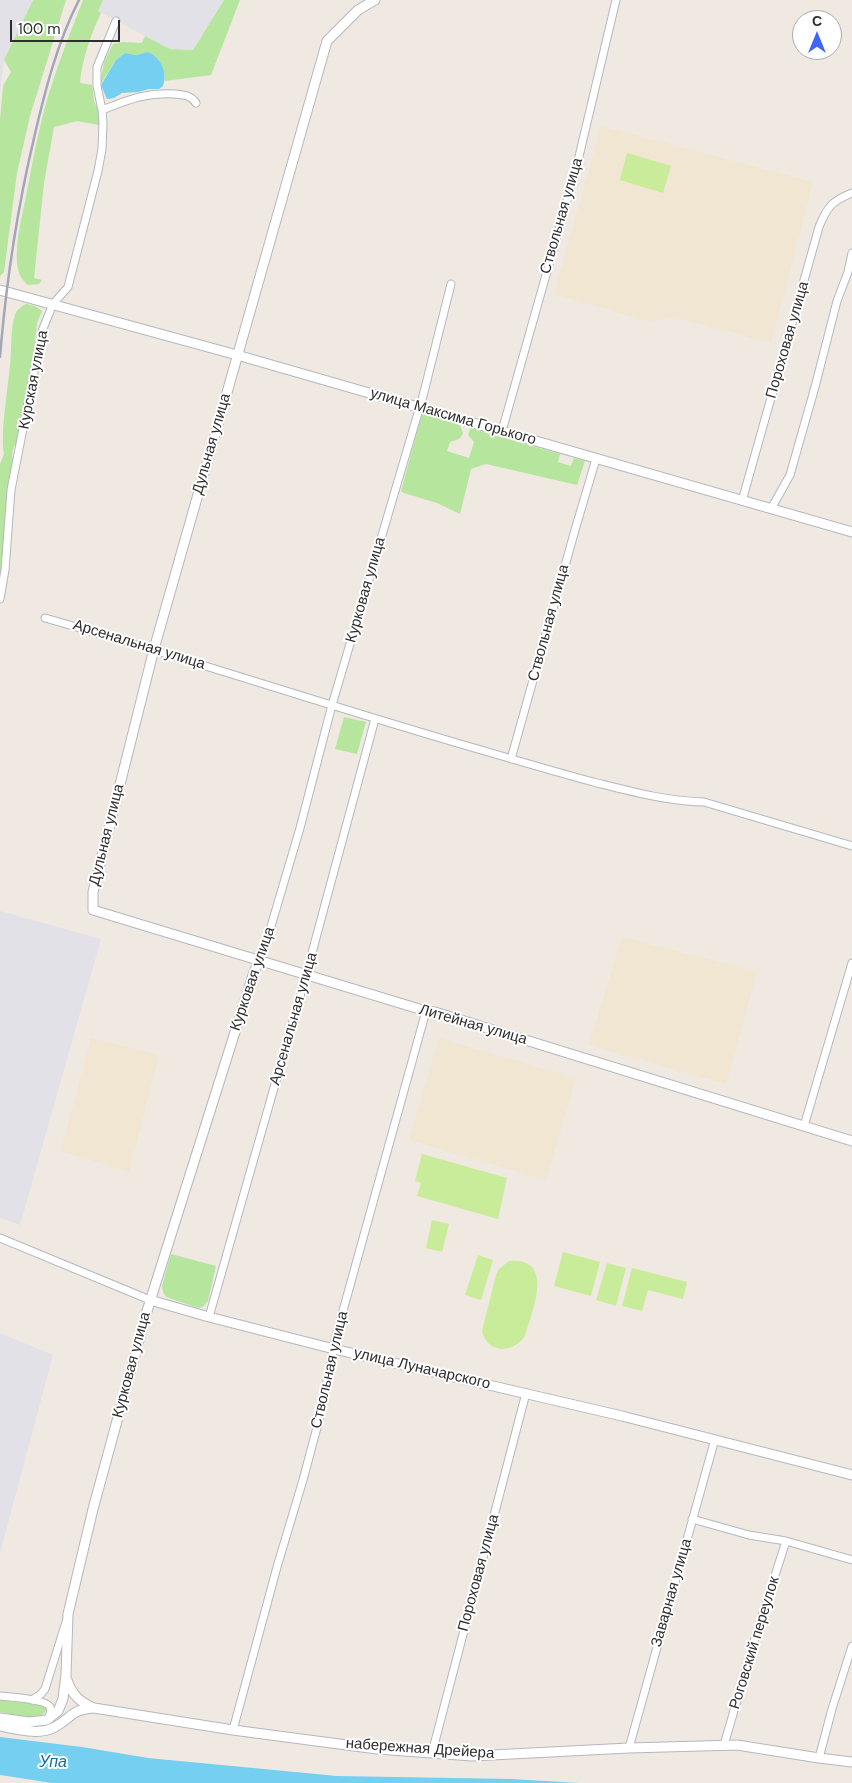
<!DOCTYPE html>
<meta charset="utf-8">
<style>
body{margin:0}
#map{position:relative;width:852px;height:1783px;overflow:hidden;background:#efe9e1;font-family:"DM Sans",sans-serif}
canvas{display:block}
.north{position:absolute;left:792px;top:10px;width:50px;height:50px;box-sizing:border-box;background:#fff;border:1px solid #ababab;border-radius:50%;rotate:0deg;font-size:14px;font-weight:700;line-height:20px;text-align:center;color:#2e2e2e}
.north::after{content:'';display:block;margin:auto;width:18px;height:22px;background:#4264fb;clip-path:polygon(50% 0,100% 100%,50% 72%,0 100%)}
.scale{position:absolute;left:10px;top:20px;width:110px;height:22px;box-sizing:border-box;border:2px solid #2e2e2e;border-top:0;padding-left:6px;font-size:15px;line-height:18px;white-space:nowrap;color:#2e2e2e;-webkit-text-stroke:4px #fff;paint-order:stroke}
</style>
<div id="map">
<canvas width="852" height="1783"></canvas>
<div class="north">С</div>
<div class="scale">100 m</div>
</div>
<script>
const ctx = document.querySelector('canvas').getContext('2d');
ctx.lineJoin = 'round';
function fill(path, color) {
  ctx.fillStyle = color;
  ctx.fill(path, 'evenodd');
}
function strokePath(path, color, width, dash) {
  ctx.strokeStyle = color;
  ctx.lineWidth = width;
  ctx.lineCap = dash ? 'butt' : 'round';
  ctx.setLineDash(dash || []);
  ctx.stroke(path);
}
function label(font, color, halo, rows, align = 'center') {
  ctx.font = font + ' "DM Sans",sans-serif';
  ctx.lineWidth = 4;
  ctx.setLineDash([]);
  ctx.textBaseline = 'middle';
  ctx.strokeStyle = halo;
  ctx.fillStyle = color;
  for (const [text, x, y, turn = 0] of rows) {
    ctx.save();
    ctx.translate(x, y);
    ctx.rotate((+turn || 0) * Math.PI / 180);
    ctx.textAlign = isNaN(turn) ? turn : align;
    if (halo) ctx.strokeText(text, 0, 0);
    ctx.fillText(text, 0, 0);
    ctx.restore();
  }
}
const industrial = new Path2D(`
 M0,0H33L4,60L0,92Z
 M103,0H224L193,50L170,49L98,11Z
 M0,911L101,939L20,1225L0,1218Z
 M0,1333L53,1355L0,1553Z`);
const education = new Path2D(`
 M601,126L813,182L771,343L678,318L647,321L554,294Z
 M622,937L757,972L726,1084L589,1045Z
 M91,1038L159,1055L129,1172L61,1151Z
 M439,1038L576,1078L546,1180L409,1140Z`);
const green = new Path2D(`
 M33,0H66L30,116L17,173L4,272L0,276V120L3,86L11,72L4,60Z
 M83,0H103L98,11L101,13C91,34 82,59 80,83L92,85L94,101L98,110L99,125L77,121L54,127L44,183L34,278L42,280L39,284L28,285C23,281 19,275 18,269C14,249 21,221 25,201C31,171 36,141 44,111C54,73 69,36 83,0Z
 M224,0H240L211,75L165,81C165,68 160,57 148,52L136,55L125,53L116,60L100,85L104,62L113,44L123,42L142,43L145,36L170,49L193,50Z
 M26,304L35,306L42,311L37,323L32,369L18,441C11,449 11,456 14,465L3,570L0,585V464L4,454C0,433 8,389 10,365C12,349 10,331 15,315C17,309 21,307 26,304Z
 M422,414L456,423L461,427L463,434L459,439L450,442L447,451L469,458L474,442L468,435L471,426L477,427L483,432L560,454L558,462L571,466L574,458L585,461L577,485L486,464L471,469L460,514L437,503L404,493L401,491Z
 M344,717L366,722L357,754L335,749Z
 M171,1254L216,1266L208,1301L203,1307L198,1308L166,1297L163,1292L162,1286Z
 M0,1700L43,1705L46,1707V1711C37,1723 13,1714 0,1712Z`);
const pitch = new Path2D(`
 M627,153L671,166L663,193L620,180Z
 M422,1154L507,1178L498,1219L417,1196L421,1183L415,1181Z
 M432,1220L449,1224L442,1252L426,1248Z
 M563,1252L600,1262L591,1296L554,1286Z
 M478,1255L493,1260L481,1300L465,1295Z
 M509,1261C556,1257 532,1312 525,1336C513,1354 487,1354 482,1331L496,1275L499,1269Z
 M607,1263L626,1268L616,1306L596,1300Z
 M632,1268L687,1282L683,1299L648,1290L642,1311L622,1306Z`);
const water = new Path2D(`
 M148,52C161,57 168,73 163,86L159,89H149L138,92L122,93L114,98L107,99L101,85L116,60L125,53L136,55Z
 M0,1737L82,1747L148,1758L337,1776L512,1779L578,1783H648H52L0,1775Z`);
const street = new Path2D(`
 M102,110C128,100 146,92 175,94C183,95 191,95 196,103
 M502,431L577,165L616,0
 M742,501L819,227C827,207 832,201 852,193
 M771,509L790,475L815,387L837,301L848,272L852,253
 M0,599L5,570L11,490L42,331L53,304L68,287L98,171L102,149L103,123L102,110L97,86V67L116,21
 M45,618C196,661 344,711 495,754C529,764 563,774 597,783C633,792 667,801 704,802L852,846
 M511,759L575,530L596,459
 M259,961L264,950L300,828L332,705L423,396L451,284
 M804,1126L852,963
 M0,1238L150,1300
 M209,1317L306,975L375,719
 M692,1519L749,1535L786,1541L852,1560
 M0,1696C9,1697 46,1699 50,1707C52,1711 50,1715 48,1718
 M32,1700L41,1694L45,1689L66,1622
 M233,1730L277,1567L303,1480L319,1420L336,1336L426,1011
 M724,1745L756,1635L786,1541
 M629,1748L715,1439
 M432,1753L526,1393
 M819,1758L832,1709L852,1646`);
const secondary = new Path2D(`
 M375,0L358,10L327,41L154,649L93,892V910L426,1011L435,1012L852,1141
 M0,290L237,355L852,532
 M150,1300L209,1317L334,1349L622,1416L852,1475
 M67,1680C72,1695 80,1702 94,1708L233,1730L377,1749L472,1756L629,1748L737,1745L819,1758L852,1762
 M0,1718L29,1722L47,1720L58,1711L63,1699L66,1675L68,1614L93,1509L147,1311L253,975L259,961
 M0,1726C17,1729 39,1736 55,1727C73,1717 70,1710 93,1708`);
const rail = new Path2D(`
 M0,357C6,283 17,210 34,138C45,91 57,43 79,0`);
const streetNames = [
 ["Ствольная улица",562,216,-74],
 ["Пороховая улица",788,340,-74],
 ["Курская улица",34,380,-79],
 ["улица Максима Горького",453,417,16],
 ["Дульная улица",212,444,-74],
 ["Курковая улица",366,590,-74],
 ["Ствольная улица",549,623,-75],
 ["Арсенальная улица",139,645,17],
 ["Дульная улица",107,835,-76],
 ["Курковая улица",253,979,-71],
 ["Арсенальная улица",294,1019,-74],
 ["Литейная улица",473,1025,16],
 ["Курковая улица",132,1365,-75],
 ["улица Луначарского",422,1369,13],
 ["Ствольная улица",330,1370,-77],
 ["Пороховая улица",479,1573,-75],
 ["Заварная улица",672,1593,-74],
 ["Роговский переулок",755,1643,-73],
 ["набережная Дрейера",420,1749,4]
];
const waterNames = [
 ["Упа",53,1763]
];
fill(industrial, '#e3e1e8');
fill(education, '#f0e6d1');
fill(green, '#b6e59e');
fill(pitch, '#c9ec9a');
fill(water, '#75cff0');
strokePath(street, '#b4b7c1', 9);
strokePath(secondary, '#b4b7c1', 11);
strokePath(street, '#fff', 7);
strokePath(secondary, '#fff', 9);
strokePath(rail, '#a3a6b8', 2.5);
label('15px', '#2e2e2e', '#fff', streetNames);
label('italic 16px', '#0d6fa3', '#fff', waterNames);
</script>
